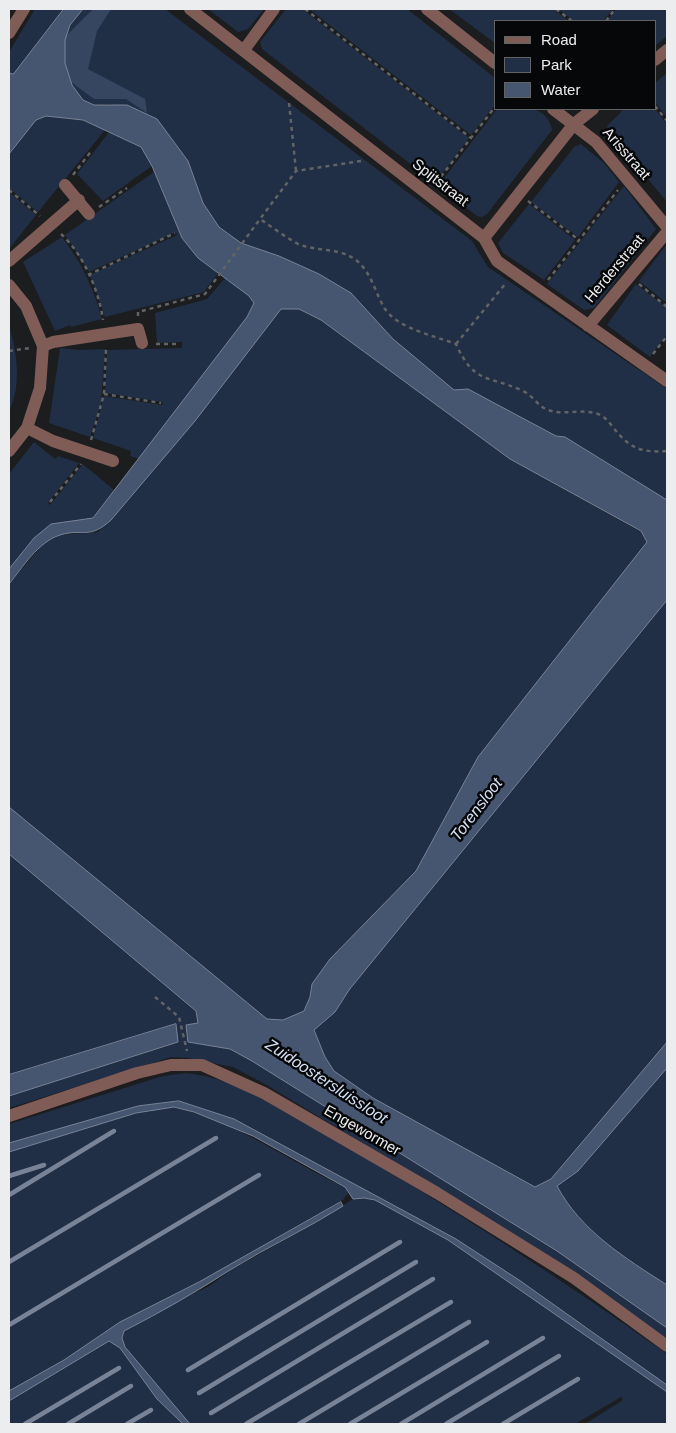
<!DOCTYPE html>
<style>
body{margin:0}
#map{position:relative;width:676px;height:1433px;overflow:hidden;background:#1b1d1f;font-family:Arial,sans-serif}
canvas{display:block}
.frame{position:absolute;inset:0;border:10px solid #ecedef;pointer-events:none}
.legend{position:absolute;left:494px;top:20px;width:162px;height:90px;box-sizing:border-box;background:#060708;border:1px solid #626364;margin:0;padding:6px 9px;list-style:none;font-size:15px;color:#ecedef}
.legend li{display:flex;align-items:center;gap:10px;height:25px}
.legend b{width:25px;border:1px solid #626364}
</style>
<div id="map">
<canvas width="676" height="1433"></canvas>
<div class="frame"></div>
<ul class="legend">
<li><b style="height:6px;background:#805c57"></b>Road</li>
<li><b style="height:14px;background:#212f46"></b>Park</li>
<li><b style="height:14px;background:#465671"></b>Water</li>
</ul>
</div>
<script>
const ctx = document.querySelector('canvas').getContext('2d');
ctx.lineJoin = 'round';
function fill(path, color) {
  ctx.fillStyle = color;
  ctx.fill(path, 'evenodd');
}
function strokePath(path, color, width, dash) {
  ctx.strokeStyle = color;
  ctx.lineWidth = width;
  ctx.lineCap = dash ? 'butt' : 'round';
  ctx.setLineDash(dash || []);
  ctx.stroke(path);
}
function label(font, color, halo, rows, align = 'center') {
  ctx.font = font + ' Arial,sans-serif';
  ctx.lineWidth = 5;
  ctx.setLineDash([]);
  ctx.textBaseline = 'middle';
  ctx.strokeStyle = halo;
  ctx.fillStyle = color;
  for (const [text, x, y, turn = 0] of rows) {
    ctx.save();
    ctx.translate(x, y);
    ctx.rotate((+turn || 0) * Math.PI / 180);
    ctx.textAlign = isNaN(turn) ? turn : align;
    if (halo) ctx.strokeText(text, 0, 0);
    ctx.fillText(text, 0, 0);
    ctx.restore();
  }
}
const green = new Path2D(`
 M35,9H64L13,74L9,73V52Z
 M83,9H165L472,241L488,267L667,389V500L565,437L556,436L490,401L454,391L393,339L351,293L319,274L279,256L241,243L219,227L203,203L188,161L110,104L94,105L83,100L72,85L65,63V40L70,25Z
 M208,9H264L248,29L238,32Z
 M286,9H302L469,138L435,183L262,49L260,42Z
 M309,9H407L495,78V105L471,135Z
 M449,9H553L569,21H495V43Z
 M558,9H613L603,21H574Z
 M616,9H667V36L655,46V21H607Z
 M667,73V118L655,102V83Z
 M497,109C520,109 546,102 552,130L487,214L482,217L477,216L438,186Z
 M624,109H655L667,124V202L608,131L607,126Z
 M46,116L83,120L105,130L38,212L9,188V154L36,120Z
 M109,132L141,147L152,166L103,201L77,174Z
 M581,144L605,164L619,182L578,237L531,202L574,147Z
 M154,172L182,238L198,258L218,273L204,292L105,317L90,275L177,235L176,232L89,272L65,235Z
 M624,186L656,229L594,308L584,310L547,284Z
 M9,192L36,215L9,249Z
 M529,204L575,240L544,280L503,253L498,243Z
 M62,237C82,264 93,286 102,319L71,327L70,325L55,331L23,262Z
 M667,244V303L639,281Z
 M225,278L249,296L254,303L247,317L139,459L130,456L131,451L93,438L104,396L162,405L163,402L105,393L107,350L182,348V342L157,343L155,313L207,299Z
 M636,284L667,308V334L650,357L607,325Z
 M281,309H299L321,320L510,459L641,532L647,542L478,757L416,871L330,959L312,984L310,997L304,1011L283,1020L267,1019L9,807V584L44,543L60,535L98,532Z
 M9,326C17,350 22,387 9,411Z
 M60,348L79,350L105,349L101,404L90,437L49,423Z
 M34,442L55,459L58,456L79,463L48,503L50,505L83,464L114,490L93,518L51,524L34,538L9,569V474Z
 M667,600V1042L551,1179L535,1187L373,1098L334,1071L325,1057L314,1030L335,1012L349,990Z
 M9,854L196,1011L198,1023L188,1042L230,1049L252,1061L557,1251L667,1328V1339L502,1228L265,1084L233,1067L188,1058L171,1057L9,1108V1096L177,1043L176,1024L9,1075Z
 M667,1068V1285C624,1258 582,1231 557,1186L578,1171Z
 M186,1073C242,1079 292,1115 340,1143C452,1208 561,1279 667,1354V1385L579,1322L456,1239L234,1119L179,1101L138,1106L9,1143V1124L163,1076Z
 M174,1107C237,1121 287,1161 345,1187L348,1193L343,1200L323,1212L199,1282L120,1322L64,1360L9,1391V1152L136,1113Z
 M364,1198L375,1200L448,1240L652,1380L667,1392V1424H585L623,1400L621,1397L575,1424H190L125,1347L122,1338L124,1331L182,1298L208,1287L231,1270L317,1222L353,1199Z
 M109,1341L120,1348L157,1399L183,1424H9V1401Z`);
const forest = new Path2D(`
 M93,9H111L97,31L88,69L145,99L147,113L126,99H94L67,79L61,41Z`);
const water = new Path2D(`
 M64,9H83L70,25L65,40V63L72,85L83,100L94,105H127L157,119L188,161L203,203L219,227L241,243L279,256L319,274L351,293L393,339L454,390L468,389L556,436L565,437L667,500V600L349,990L335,1012L314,1030L325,1057L334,1071L373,1098L535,1187L551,1179L667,1042V1068L578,1171L557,1186C581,1231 625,1258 667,1285V1328L557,1251L252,1061L230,1049L188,1042L186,1025L198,1023L196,1011L9,854V807L267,1019L283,1020L304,1011L310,997L312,984L330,959L416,871L478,757L647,542L641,531L510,459L321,320L299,309H281L195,421L111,520C89,540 84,528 60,535C38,542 23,567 9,584V569L34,538L51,524L93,518L247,317L254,303L249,296L198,258L182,238L152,166L141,147L83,120L46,116L36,120L9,154V73L13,74Z
 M176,1024L178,1042L9,1096V1075Z
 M179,1101L234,1119L456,1239L519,1280L667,1385V1392L448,1240L375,1200L364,1198L353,1199L345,1187L253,1136L194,1112L174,1107L136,1113L9,1152V1143L138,1106Z
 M341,1202L343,1206C307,1229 267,1247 230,1270C196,1292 161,1312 124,1331L122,1338L125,1347L190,1424H183L157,1399L120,1348L109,1341L9,1401V1391L64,1360L120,1322L199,1282Z`);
const stream = new Path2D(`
 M9,1176L44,1165
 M9,1195L114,1131
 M9,1262L216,1138
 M9,1325L259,1175
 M188,1370L400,1242
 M199,1393L416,1262
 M211,1413L433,1279
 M25,1424L119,1368
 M68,1424L131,1386
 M127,1424L151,1410
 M246,1424L451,1302
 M299,1424L469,1322
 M350,1424L487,1342
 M401,1424L543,1338
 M446,1424L559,1356
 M503,1424L578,1379`);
const path = new Path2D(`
 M305,9L471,138
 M556,9L572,21
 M606,21L615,9
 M289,103L296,171
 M655,106L667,121
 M361,161L296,171L260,219C272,227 285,237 298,244C317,252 339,247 356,260C372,273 375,293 385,309C399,329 435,336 456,344C474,384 487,375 521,390C532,394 538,407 548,410C564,416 582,408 598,414C604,416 608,421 612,426C629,448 640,453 667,451
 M73,175L92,150
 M436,183L495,107
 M9,190L40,216
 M528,201L579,240
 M99,207L127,188
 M61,234C84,255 99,291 103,320
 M88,275L175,233
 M548,280L618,190
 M639,284L667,307
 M138,316V312L205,294L260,219
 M156,344H180
 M456,344L506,283
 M9,351L30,348
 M653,354L667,336
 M104,394L161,403
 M91,440L104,394L106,348
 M50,502L81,464
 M155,997L179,1017L187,1051`);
const street = new Path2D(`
 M190,9L484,238L497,261L667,381
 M427,9L495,63
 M9,33L24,9
 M244,50L274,9
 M655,60L667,50
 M553,109L596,142L667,227
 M65,185L89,214
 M484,238L574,124L593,109
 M9,261L79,200
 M9,285L26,306L43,346L40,388L27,428L9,451
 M588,326L667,232
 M43,346L53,342L138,329L142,343
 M27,428L53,441L113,461
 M9,1116L137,1073L171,1065H202L264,1093L437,1193L574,1278L667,1346`);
const streetNames = [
 ["Arisstraat",626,154,49],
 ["Spijtstraat",440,183,38],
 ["Herderstraat",615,269,-50],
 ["Engewormer",362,1131,30]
];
const waterNames = [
 ["Torensloot",477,810,-53],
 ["Zuidoostersluissloot",326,1082,33]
];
fill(green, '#212f46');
fill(forest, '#364560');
fill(water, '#465671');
strokePath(water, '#788397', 1);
strokePath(stream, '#788397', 4.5);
strokePath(path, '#616365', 2.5, [4, 4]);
strokePath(street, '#805c57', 12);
label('15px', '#ecedef', '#060708', streetNames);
label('italic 16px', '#d4e0f6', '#060708', waterNames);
</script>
